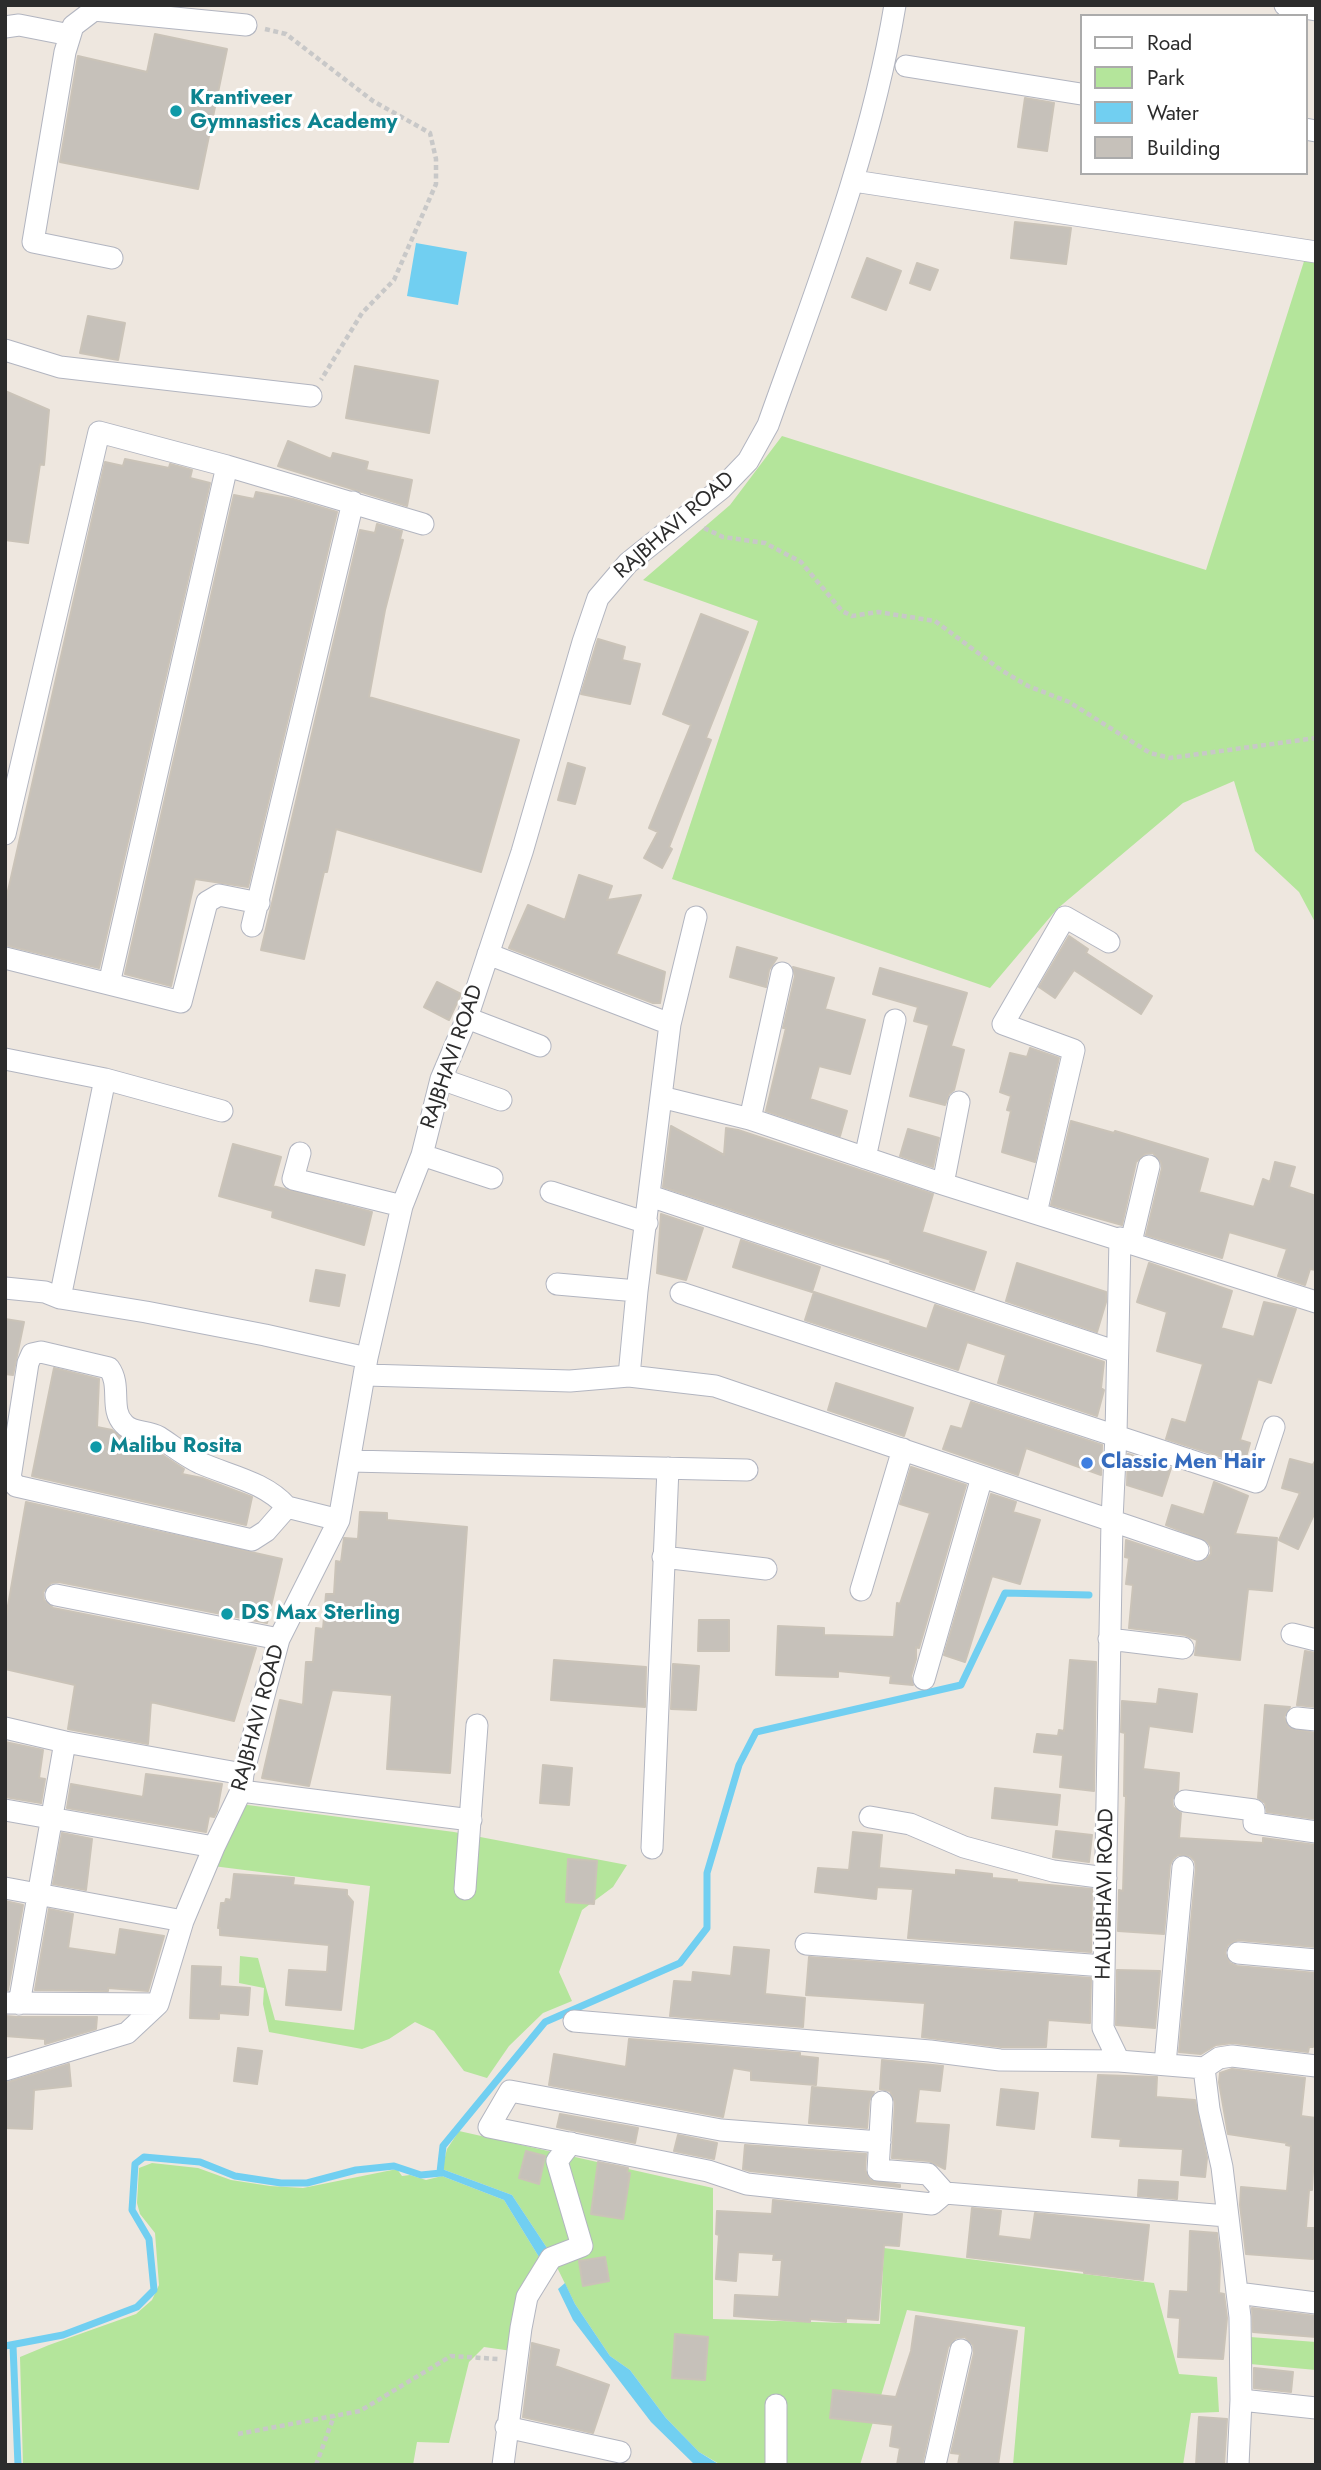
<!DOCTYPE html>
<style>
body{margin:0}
#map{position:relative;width:1321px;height:2470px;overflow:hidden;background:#eee7df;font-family:Jost,sans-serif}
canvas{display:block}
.frame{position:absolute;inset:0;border:7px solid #2c2c2c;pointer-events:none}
.legend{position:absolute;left:1080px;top:14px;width:228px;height:161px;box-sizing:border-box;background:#fff;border:2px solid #ababab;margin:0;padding:9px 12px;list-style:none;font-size:21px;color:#2c2c2c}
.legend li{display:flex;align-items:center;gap:14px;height:35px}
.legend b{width:35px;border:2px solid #ababab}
</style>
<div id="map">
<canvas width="1321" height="2470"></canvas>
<div class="frame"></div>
<ul class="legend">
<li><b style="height:9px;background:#fff"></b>Road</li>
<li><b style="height:19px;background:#b4e59b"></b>Park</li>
<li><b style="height:19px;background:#71cff1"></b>Water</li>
<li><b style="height:19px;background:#c6c1ba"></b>Building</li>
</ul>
</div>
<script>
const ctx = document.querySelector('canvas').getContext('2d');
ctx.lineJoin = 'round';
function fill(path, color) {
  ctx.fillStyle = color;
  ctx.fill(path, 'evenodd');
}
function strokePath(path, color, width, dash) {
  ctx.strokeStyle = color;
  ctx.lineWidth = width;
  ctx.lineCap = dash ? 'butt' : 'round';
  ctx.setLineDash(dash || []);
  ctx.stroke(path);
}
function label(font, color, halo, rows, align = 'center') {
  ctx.font = font + ' Jost,sans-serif';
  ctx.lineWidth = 6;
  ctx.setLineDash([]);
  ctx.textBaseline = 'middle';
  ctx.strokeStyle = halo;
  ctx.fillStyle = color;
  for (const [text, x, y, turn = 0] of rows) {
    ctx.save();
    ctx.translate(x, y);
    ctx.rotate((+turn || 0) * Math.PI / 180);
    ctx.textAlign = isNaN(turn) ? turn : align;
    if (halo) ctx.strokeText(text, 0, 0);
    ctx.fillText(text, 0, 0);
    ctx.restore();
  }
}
const green = new Path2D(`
 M1306,255L1316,256V924L1299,892L1255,851L1234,781L1183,803L1057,909L990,988L672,879L758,621L643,580L730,505L782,436L1206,570Z
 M240,1804L454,1832L627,1865L613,1887L582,1910L559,1972L572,2001L543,2013L509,2046L487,2078L464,2071L434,2031L415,2022L389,2039L362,2049L269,2032L263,2004L264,1988L239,1983L240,1956L258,1958L275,2020L354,2030L370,1886L213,1866Z
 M459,2131L713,2188V2319L880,2324L884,2248L1154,2283L1179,2374L1217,2377L1219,2412L1191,2413L1183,2465H1013L1025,2327L907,2310L860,2465H721L699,2452L666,2418L630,2370L610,2356L575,2304L549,2251L512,2195L442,2169L447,2149Z
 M152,2163L198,2168L231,2180L270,2186L303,2188L397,2169L402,2176L410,2175L426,2180L442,2176L504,2200L539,2257L521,2289L512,2351L484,2347L469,2362L449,2443L417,2442L413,2465H23L20,2357L49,2345L136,2314L152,2300L159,2285L155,2233L140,2214L137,2203L139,2168Z
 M1250,2337L1316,2342V2370L1250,2364Z`);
const water = new Path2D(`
 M416,243L467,252L458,305L407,296Z
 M442,2169L512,2195L549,2251L539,2257L504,2200L442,2176Z
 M565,2283L575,2304L610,2356L630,2370L666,2418L699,2452L720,2465H695L651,2422L573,2320L558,2289Z`);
const stream = new Path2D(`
 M440,2172L443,2146L545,2022L680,1963L707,1928V1873L739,1765L756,1732L961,1685L1005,1593L1089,1595
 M5,2346L63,2335L137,2307L154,2290L149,2239L132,2210L135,2164L144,2157L200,2162L235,2176L281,2183H307L356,2170L394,2166L421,2175L441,2173
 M13,2346L18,2465`);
const building = new Path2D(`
 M155,34L227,49L198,189L60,162L78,56L147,72Z
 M1025,98L1054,103L1047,151L1018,147Z
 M1015,222L1071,228L1066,264L1011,258Z
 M867,258L901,271L886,310L852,297Z
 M917,263L938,270L930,290L910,283Z
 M88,316L125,323L118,360L80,353Z
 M355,366L438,381L429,433L346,418Z
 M5,391L49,410L44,465L40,464L28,543L5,540Z
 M288,441L331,459L333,453L368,462L366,470L412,480L407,506L278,466Z
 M125,459L169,468L170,464L192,470L190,478L210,483L99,968L5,945V904L105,462L123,466Z
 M256,492L293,499L337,512L248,887L195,879L171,986L125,974L234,495L254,499Z
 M377,524L402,531L400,539L403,540L385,610L369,697L519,740L481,872L336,829L327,872H324L304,959L261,950L360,530L375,533Z
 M701,614L748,632L706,738L711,740L669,847L672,849L662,868L644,858L658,832L649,828L691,725L663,714Z
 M598,639L625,647L622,660L640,664L630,704L581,694Z
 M568,763L585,768L575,804L558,800Z
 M579,875L612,886L607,900L641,895L616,954L665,972L660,1003H653L509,948L528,905L565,920Z
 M1069,936L1088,949L1086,953L1152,996L1141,1014L1074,970L1055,998L1039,987Z
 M737,947L777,958L769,970L766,987L730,977Z
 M793,967L834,978L825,1009L865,1020L850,1074L819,1066L810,1099L847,1111L840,1136L766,1111L786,1028H783L795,976Z
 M880,968L967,993L951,1046L964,1050L954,1090L949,1094L945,1105L910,1096L929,1025L914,1021L918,1007L873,994Z
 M437,982L461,994L449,1020L424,1007Z
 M1030,1048L1059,1058L1035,1162L1002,1152L1011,1111L1007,1110L1011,1096L1000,1092L1010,1053L1027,1057Z
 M1071,1121L1114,1133L1115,1131L1208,1159L1199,1192L1254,1207L1263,1179L1270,1182L1275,1162L1295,1167L1289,1187L1316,1196V1270L1310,1269L1305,1285L1278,1276L1287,1249L1229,1232L1222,1258L1146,1235L1162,1168L1161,1162L1153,1153L1145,1154L1136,1162L1122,1225L1051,1205Z
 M671,1126L724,1155L726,1128L738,1130L933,1194L922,1232L986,1252L974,1290L890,1262L891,1260L835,1244L663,1187Z
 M908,1129L939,1138L933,1167L900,1156Z
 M233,1144L281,1157L273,1186L372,1212L364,1245L272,1217L273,1211L219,1196Z
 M661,1214L703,1228L686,1280L657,1273Z
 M741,1240L820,1267L812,1292L733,1267Z
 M1017,1263L1106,1292V1302L1097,1332L1006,1301Z
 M1149,1263L1232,1291L1221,1328L1254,1337L1264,1302L1296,1309L1271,1383L1258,1379L1240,1440L1250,1443L1244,1464L1166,1439L1172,1419L1186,1423L1203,1364L1157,1351L1167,1312L1137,1302Z
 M316,1270L345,1275L339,1306L310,1301Z
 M814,1292L927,1329L935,1305L1104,1362L1101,1388L1104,1390L1097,1416L998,1383L1006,1355L967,1342L958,1370L805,1320Z
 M5,1319L24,1322L13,1375L5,1374Z
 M54,1368L99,1379L97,1427L112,1430L127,1442L153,1448L154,1453L161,1454L184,1469L182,1474L202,1478L252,1497L246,1525L32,1476Z
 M836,1383L913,1408L904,1436L828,1410Z
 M971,1402L1102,1445L1101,1475L1026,1448L1018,1475L943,1449L951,1426L962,1429Z
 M1128,1454L1171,1468L1162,1496L1127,1485Z
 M1290,1459L1313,1465L1316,1459V1510L1298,1549L1279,1540L1300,1493L1282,1488Z
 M911,1467L966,1485L919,1648L916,1647V1659L911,1676L913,1685L890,1683L891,1676L838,1671V1677L776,1675L778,1626L824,1628V1635L894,1637L897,1603L900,1604L930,1513L900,1504Z
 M1214,1482L1248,1496L1235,1534L1277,1538L1272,1591L1248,1589L1240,1660L1195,1655L1197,1640L1185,1635L1129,1628L1133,1585L1126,1584L1129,1558L1125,1557L1126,1540L1194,1562L1206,1560L1211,1554V1547L1207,1541L1166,1525L1172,1505L1204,1515Z
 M991,1494L1016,1502L1013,1512L1040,1520L1020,1584L992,1576L965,1662L944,1655Z
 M26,1502L282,1559L267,1623L59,1582L51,1583L43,1592L44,1600L53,1608L256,1648L234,1721L151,1702L148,1744L68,1729L75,1685L5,1669V1623Z
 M360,1512L387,1513V1520L467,1527L450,1773L387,1769L392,1695L332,1690L309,1786L262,1778L280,1700L303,1705L306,1662H313L316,1628L323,1629L326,1594H334L336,1561L341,1562L344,1538L358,1539Z
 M699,1620H729V1651H698Z
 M1305,1651L1316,1653V1707L1297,1705Z
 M554,1660L646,1667L645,1707L551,1700Z
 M1070,1660L1096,1662L1094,1791L1060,1787L1063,1755L1034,1752L1037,1734L1058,1736L1059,1730L1064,1731Z
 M673,1664L699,1666L696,1710L671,1709Z
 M1159,1689L1197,1694L1192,1732L1149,1726L1143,1769L1179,1773L1178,1791L1172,1800L1173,1807L1181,1813L1179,1838L1263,1843V1838L1316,1845V1947L1238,1940L1228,1945L1225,1953L1230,1963L1237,1966L1316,1973V2021L1313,2047H1309L1308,2052L1233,2043L1216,2045L1201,2054L1179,2052L1196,1868L1195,1861L1190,1856L1178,1855L1173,1859L1170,1865L1164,1934L1118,1931L1119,1890L1123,1891L1126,1796H1124L1125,1733L1121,1732L1122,1701L1157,1704Z
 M1265,1705L1290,1707L1284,1717L1289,1728L1316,1733V1819L1267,1812L1265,1803L1258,1798Z
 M5,1742L43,1750L39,1778L45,1779L41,1803L5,1797Z
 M543,1765L572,1768L569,1805L540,1803Z
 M146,1774L222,1784L217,1811L214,1817L209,1816L206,1832L67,1808L71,1784L143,1797Z
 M995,1788L1060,1795L1057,1825L992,1818Z
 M1056,1831L1092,1835L1089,1862L1053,1857Z
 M853,1832L882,1835L879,1868L956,1875V1870L992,1874V1878L1017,1880V1882L1092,1889L1091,1952L908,1938L913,1889L877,1887L876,1899L815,1892L818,1868L849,1870Z
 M62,1833L92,1839L86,1890L53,1884Z
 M568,1859L597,1861L594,1904L566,1902Z
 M234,1874L294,1878L293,1885L347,1890V1895L353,1902L341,2010L286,2005L289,1970L327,1972L329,1945L220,1935V1928H218L221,1903H225L226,1899L231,1900Z
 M5,1901L23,1905L8,1990H5Z
 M49,1909L73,1914L68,1948L116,1955L120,1929L164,1936L148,1991L108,1988V1991L35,1990Z
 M734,1947L769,1950L765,1994L805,1998L803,2027L670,2016L674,1981L692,1982L693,1972L731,1976Z
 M809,1957L1091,1978L1090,2023L1048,2020L1046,2047H1001L922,2037L925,2003L806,1995Z
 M192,1966L221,1967L220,1986L250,1988L248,2015L219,2013V2019L190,2018Z
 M1117,1970L1160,1971L1155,2028L1116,2025Z
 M5,2016L17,2017H97L96,2029L45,2044V2039L5,2036Z
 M629,2039L800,2053V2056L818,2058L816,2085L751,2080V2071L733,2068L723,2117L549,2085L554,2054L626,2067Z
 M238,2048L262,2051L257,2084L234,2081Z
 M882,2060L943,2066L940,2091L919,2089L915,2123L949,2125L945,2169L929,2161L892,2158L895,2102L890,2091L880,2089Z
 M69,2064L71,2086L34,2090L32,2129L5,2128V2083Z
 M1232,2069L1305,2078L1301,2116L1316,2118L1312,2190H1309L1306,2228H1315L1313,2259L1246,2254L1240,2205L1241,2187L1287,2191L1291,2146L1286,2145L1287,2143L1228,2134L1219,2082L1220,2073Z
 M1098,2075L1157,2077L1156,2097L1195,2100L1207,2158L1205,2177L1181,2175L1183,2149L1120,2146L1121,2139L1092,2137Z
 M812,2087L874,2092L869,2101L867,2128L809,2123Z
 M1001,2089L1038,2093L1034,2129L997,2125Z
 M560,2114L638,2128L635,2143L557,2127Z
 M678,2135L717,2143L714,2159L674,2151Z
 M745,2145L866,2154L865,2170L870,2180L900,2185V2187L750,2171L743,2169Z
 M526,2151L545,2156L539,2184L519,2178Z
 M598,2162L628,2168L627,2172L630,2173L623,2219L591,2214Z
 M1139,2180L1178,2182L1177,2199L1138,2196Z
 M773,2200L902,2214L899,2246L884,2245L878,2320L846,2318V2322L810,2319V2322L734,2316L735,2295L779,2297L782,2260H773L774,2254L738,2252L736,2281L716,2279L719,2235L716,2234L717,2211L772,2214Z
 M972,2208L1001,2211L998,2236L1031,2240L1035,2213L1149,2225L1143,2280L1084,2273V2271L967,2257Z
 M1190,2231L1217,2233L1220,2262L1219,2293L1224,2294L1227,2318L1223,2359L1178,2357L1180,2318L1168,2317L1170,2291L1188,2292Z
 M605,2257L609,2281L583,2286L579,2261Z
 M1252,2308L1316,2316V2337L1253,2332Z
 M916,2316L1017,2331L998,2465H958L960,2454L951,2453L974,2353L973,2345L965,2337L956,2338L948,2347L922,2465H897L900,2448L890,2446L893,2425L830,2418L833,2390L896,2397L911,2351Z
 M675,2334L708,2337L705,2380L672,2378Z
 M532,2343L559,2350L555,2366L609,2385L593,2433L523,2417Z
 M1254,2368L1293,2372L1291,2392L1254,2388Z
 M1199,2417L1227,2419L1224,2465H1196Z`);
const path = new Path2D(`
 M265,29L286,34L373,101L430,133L436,159V184L394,280L362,313L321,380
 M704,528L723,537L765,543L801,562L842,611L852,616L878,612L935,621L1001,670L1028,686L1069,702L1150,753L1170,758L1316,738
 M238,2434L360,2411L451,2356L498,2359
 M316,2465L334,2416`);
const minor = new Path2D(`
 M1285,5L1316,10
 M5,27L19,25L70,35
 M906,66L1081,94
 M1305,129L1316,131
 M854,181L1316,252
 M112,258L33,242L65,52L73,26L94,10L246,25
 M5,350L60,367L311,396
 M5,834L99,432L227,466L423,524
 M252,926L353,502
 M488,954L670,1024
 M5,958L181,1002L207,902L219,895L259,903
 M109,984L227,466
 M467,1018L540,1046
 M5,1059L105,1079L222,1111
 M441,1079L501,1100
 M661,1097L750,1119L943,1184L1316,1302
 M750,1119L782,973
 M300,1153L293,1179L402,1206
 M422,1155L492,1178
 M865,1158L895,1020
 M943,1184L959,1102
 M551,1192L647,1223
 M650,1196L1117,1352
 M1036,1213L1074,1050L1003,1024L1065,917L1109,942
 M1120,1238L1116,1435L1112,1520L1103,2028L1119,2061L1204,2068L1209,2109L1222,2167L1240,2317L1241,2400L1238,2465
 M1131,1242L1149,1166
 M557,1284L637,1291
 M5,1288L45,1292L60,1298L146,1312L265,1335L367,1358
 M681,1293L1256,1482L1274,1427
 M60,1298L105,1079
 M366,1375L570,1381L629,1376L715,1386L1198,1550
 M629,1376L637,1291L670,1024L696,917
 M350,1461L747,1470
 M287,1507C265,1482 230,1476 200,1463C185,1456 173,1446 159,1437C147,1430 133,1434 124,1424C109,1409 122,1386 109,1368L41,1352L32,1354L28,1363L10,1478L16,1486L252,1540L266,1531L287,1507L339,1520
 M663,1557L766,1569
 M861,1590L903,1449
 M56,1595L279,1639
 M1292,1634L1316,1640
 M1109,1639L1183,1648
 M924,1679L982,1477
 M1297,1718L1316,1720
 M5,1728L65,1742L243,1774
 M241,1791L471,1820
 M1185,1801L1254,1810V1823L1316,1832
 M5,1810L214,1847
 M870,1817L910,1824L964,1847L1053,1871L1106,1878
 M652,1848L668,1468
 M5,1888L183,1921
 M465,1889L477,1725
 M806,1944L1104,1966
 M1238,1953L1316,1960
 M7,2003L158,2004
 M19,2004L65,1742
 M574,2021L930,2051L1000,2060L1119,2061
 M1165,2064L1183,1867
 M1204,2068L1219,2058L1232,2056L1316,2066
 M5,2070L127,2033L158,2004L183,1921L214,1847L241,1791L243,1774L279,1639L339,1520L367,1358L402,1206L422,1155L441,1079L467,1018L522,852L583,642L598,598L628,563L722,488L748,461L768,425C817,287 871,150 895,5
 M882,2102L878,2170L928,2174L945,2193
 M880,2142L721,2130L510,2091L489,2127L708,2171L747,2184L932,2204L945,2193L1227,2216
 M1237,2293L1316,2303
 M1241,2400L1316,2408
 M506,2427L620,2452
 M503,2465L521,2328L527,2297L551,2258L582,2246L557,2161L571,2143
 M776,2465V2405
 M935,2465L961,2350`);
const markers = [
 [176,111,7,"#0f9aa8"],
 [96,1447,7,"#0f9aa8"],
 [1087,1463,7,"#3f7fe0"],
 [227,1614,7,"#0f9aa8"]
];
const cultureNames = [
 ["Krantiveer",190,99],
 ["Gymnastics Academy",190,123],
 ["Malibu Rosita",110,1447],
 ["DS Max Sterling",241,1614]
];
const streetNames = [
 ["RAJBHAVI ROAD",675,526,-41],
 ["RAJBHAVI ROAD",453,1057,-71],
 ["RAJBHAVI ROAD",259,1718,-75],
 ["HALUBHAVI ROAD",1106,1894,-89]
];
const shopNames = [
 ["Classic Men Hair",1101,1463]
];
fill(green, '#b4e59b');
fill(water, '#71cff1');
strokePath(stream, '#71cff1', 7);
fill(building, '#c6c1ba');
strokePath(building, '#cac3b8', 2);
strokePath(minor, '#b2b5c0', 23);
strokePath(path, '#c8c8c8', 4.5, [5, 3.5]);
strokePath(minor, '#fff', 21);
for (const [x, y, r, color] of markers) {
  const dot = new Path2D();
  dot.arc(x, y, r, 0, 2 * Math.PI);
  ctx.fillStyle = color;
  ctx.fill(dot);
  strokePath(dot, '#fff', 2.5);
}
label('bold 21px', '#0d838f', '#fff', cultureNames, 'left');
label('21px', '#2c2c2c', '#fff', streetNames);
label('bold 21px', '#366cbe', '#fff', shopNames, 'left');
</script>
